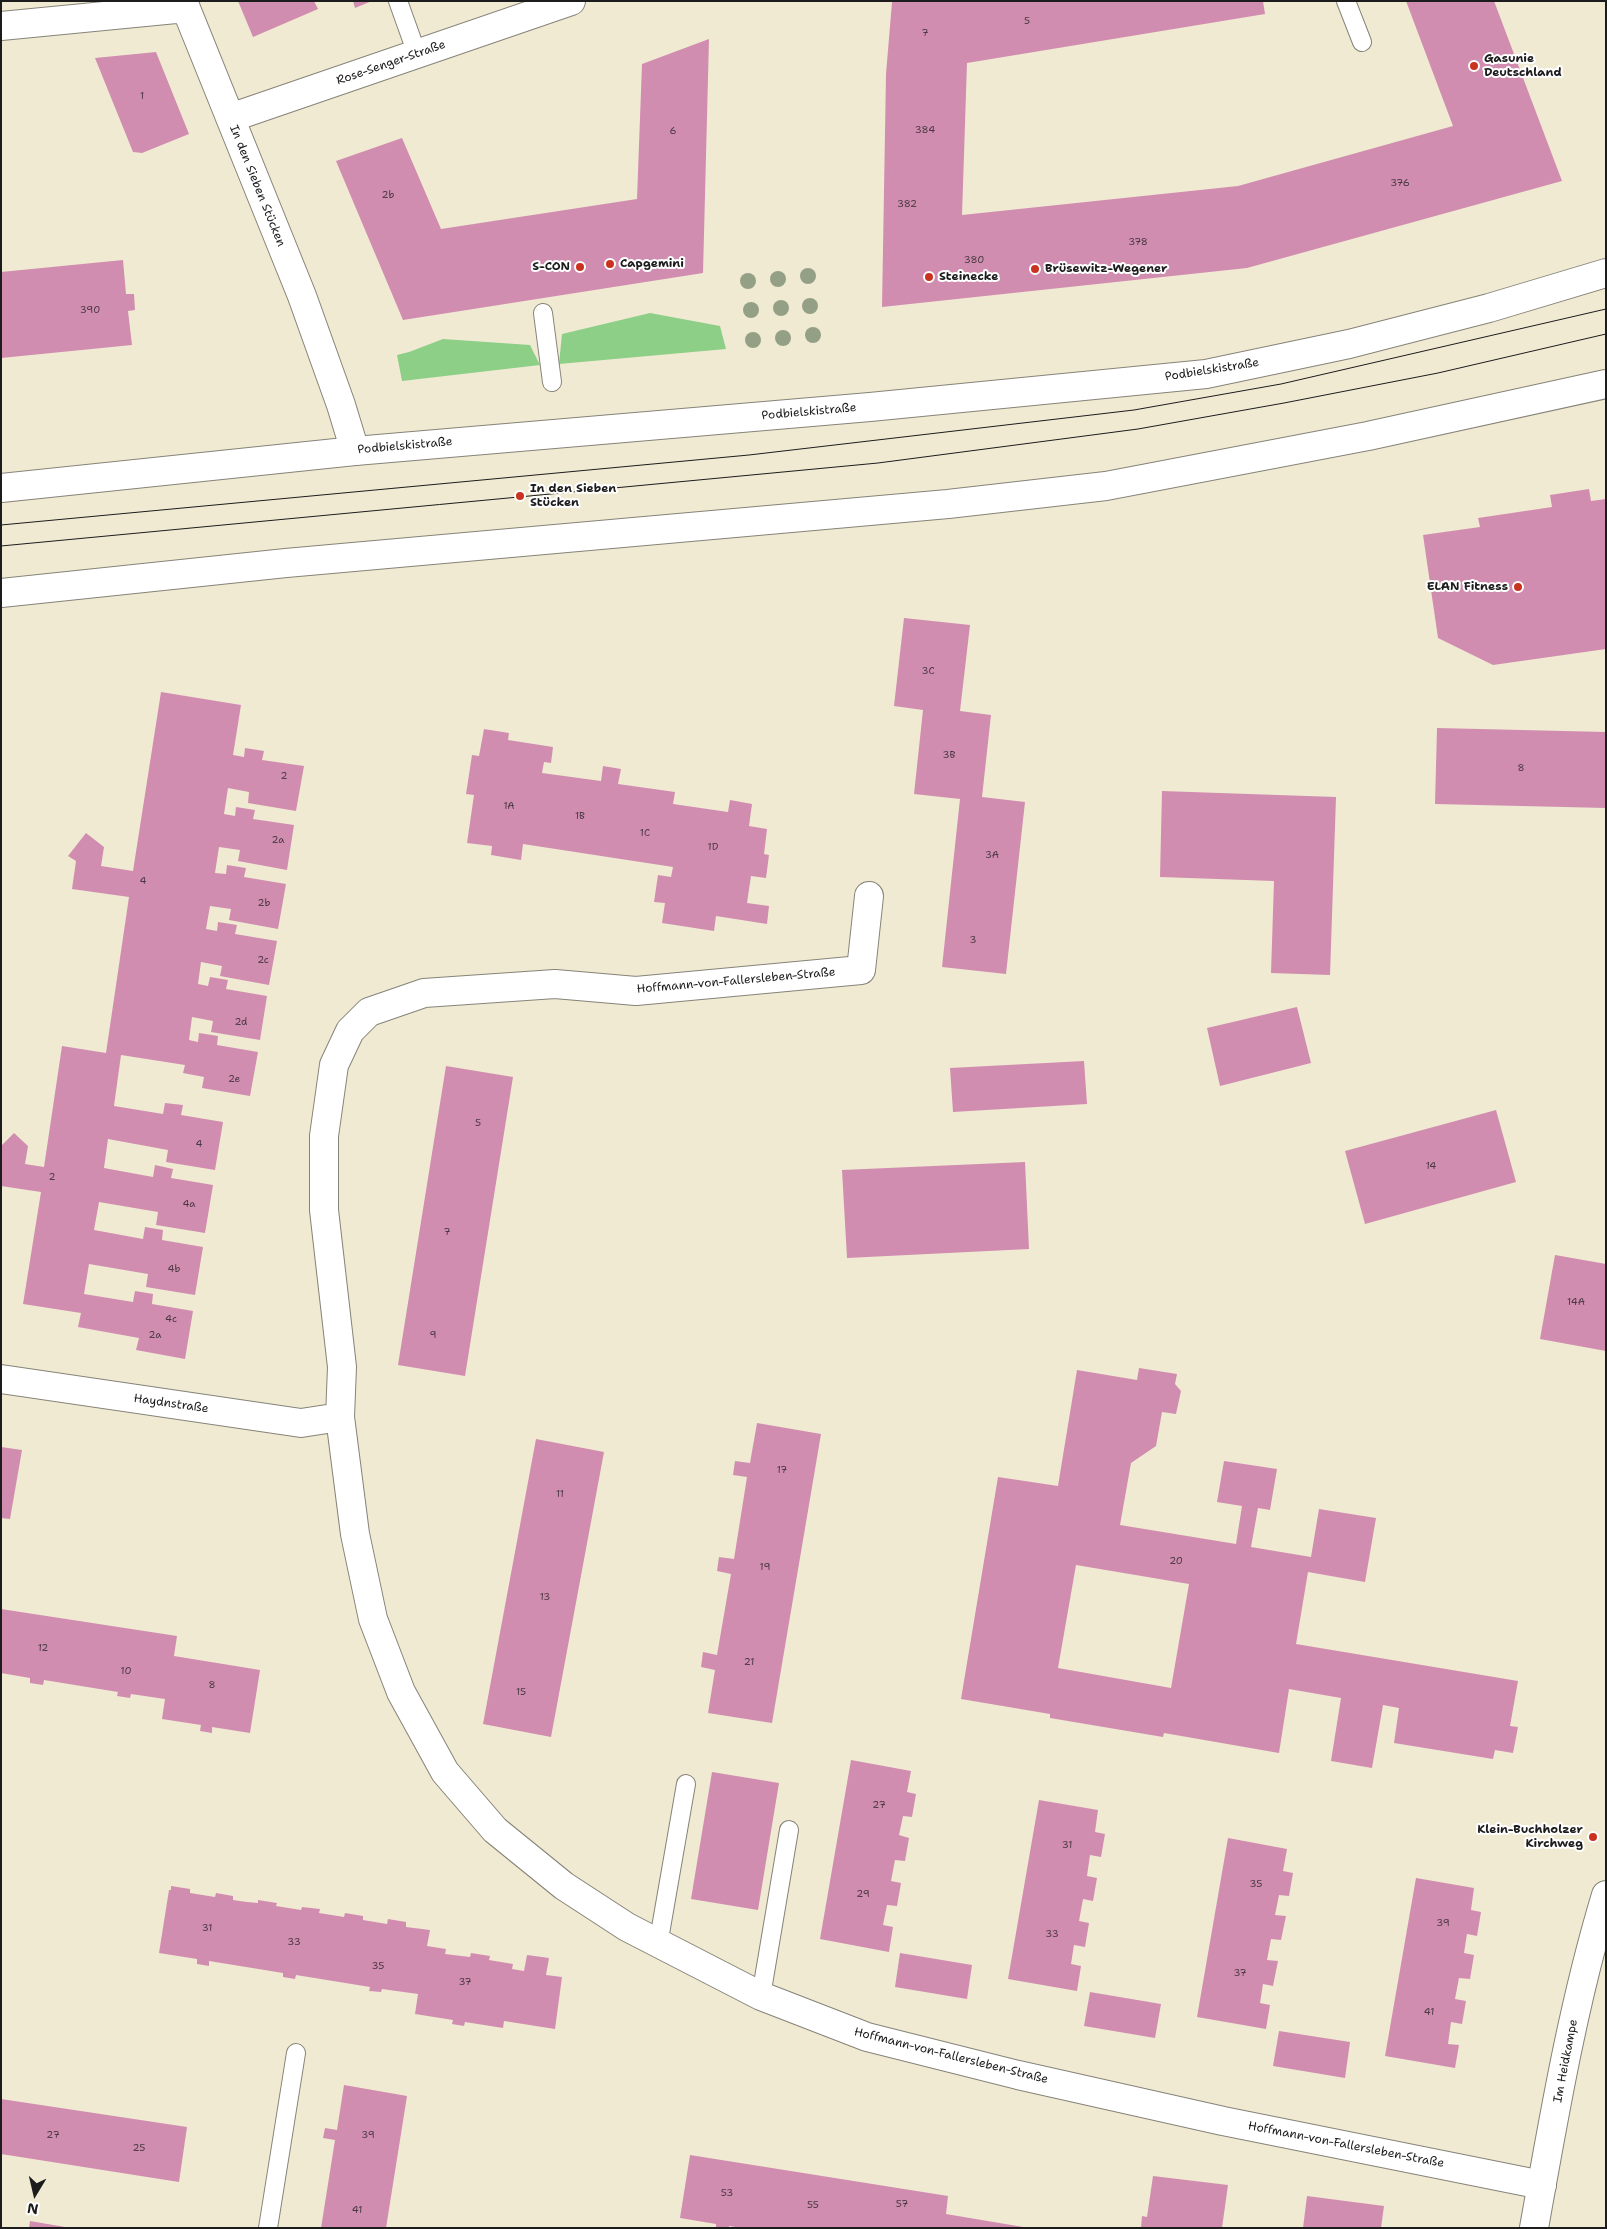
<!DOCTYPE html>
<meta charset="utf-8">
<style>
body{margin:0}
#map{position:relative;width:1607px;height:2229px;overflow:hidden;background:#f0ead3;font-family:"Shantell Sans",sans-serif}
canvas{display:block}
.frame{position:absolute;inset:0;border:2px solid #1c1c1c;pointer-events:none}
.north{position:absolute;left:10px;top:2169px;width:50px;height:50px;-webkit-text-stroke:4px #fff;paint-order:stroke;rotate:189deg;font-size:14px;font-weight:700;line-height:20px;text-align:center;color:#1c1c1c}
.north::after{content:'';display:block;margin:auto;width:18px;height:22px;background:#1c1c1c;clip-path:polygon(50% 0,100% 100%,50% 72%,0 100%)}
</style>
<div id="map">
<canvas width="1607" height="2229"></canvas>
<div class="frame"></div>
<div class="north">N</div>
</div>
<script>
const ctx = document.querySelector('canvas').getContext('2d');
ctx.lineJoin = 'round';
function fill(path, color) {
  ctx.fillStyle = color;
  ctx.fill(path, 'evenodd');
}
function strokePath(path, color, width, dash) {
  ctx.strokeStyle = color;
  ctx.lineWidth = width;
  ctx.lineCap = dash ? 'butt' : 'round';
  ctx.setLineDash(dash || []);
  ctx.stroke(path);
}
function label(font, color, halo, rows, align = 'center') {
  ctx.font = font + ' "Shantell Sans",sans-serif';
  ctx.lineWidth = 4;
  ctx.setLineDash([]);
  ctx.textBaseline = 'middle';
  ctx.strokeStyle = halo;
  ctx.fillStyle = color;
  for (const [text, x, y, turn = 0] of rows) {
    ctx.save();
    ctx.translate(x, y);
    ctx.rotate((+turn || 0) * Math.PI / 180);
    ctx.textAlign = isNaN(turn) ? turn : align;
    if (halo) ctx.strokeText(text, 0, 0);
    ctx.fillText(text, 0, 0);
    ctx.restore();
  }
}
const green = new Path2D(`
 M650,313L720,326L726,349L559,364L562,334Z
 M443,339L530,345L540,365L402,381L397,355L409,352Z`);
const building = new Path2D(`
 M238,1H314L318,9L253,37Z
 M353,1H372L355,8Z
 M899,1H1263L1265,14L967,63L962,215L1238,186L1453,126L1406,1H1494L1562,181L1247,268L882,307L886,74L892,2Z
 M709,39L703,273L403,320L336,161L402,138L441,229L637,199L642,64Z
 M156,52L189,134L142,153L133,152L95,58Z
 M123,260L126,294H134L135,310L128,311L132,345L1,358V272Z
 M1589,489L1591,501L1606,499V649L1493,665L1438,638L1423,535L1480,527L1478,518L1552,507L1550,495Z
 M904,618L970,625L960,711L991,715L982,797L1025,802L1006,974L942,967L960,799L914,794L923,710L894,706Z
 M161,692L241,705L233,755L244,757L245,748L264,751L262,760L304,766L296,811L248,803L249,792L228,788L224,814L235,816L236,807L255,810L253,819L294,825L287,870L238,861L240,850L219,847L215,873L226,874L227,865L246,868L244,877L286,884L278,929L229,920L231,909L210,906L206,929L217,931L218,922L237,925L235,934L277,941L269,985L220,976L222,966L201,962L198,984L208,986L210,977L228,980L226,989L267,996L260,1040L211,1032L213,1021L192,1017L189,1040L198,1042L199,1033L218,1036L217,1045L258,1052L250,1096L202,1088L204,1077L183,1073L185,1065L121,1055L114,1106L163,1114L165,1103L183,1105L181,1115L223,1122L215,1170L166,1162L168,1150L108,1139L104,1168L153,1177L155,1165L173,1169L171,1178L213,1185L205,1233L156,1225L158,1212L99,1202L94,1230L143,1239L145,1227L163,1230L162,1240L203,1247L195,1295L146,1287L148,1274L89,1264L84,1294L133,1302L135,1291L153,1294L152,1304L193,1311L185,1359L136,1350L139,1338L78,1327L81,1313L23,1304L41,1192L1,1186V1146L14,1133L28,1146L25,1164L44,1167L62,1046L106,1053L129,897L72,889L76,861L68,856L86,833L104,847L101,866L133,871Z
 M1437,728L1606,732V808L1435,804Z
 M484,729L509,733L508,740L553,747L551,763L544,762L542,773L601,781L603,766L621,769L618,784L675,792L673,804L728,812L730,800L752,804L749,826L767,829L764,854L769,855L766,878L751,876L747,903L769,906L767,924L716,916L714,931L662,923L665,903L654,902L658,875L671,877L673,867L523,844L521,860L491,855L492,846L467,843L474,795L466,794L472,755L479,756Z
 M1162,791L1336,797L1330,975L1271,973L1274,881L1160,877Z
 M1297,1007L1311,1063L1220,1086L1207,1028Z
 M1084,1061L1087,1104L953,1112L950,1068Z
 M446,1066L513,1077L465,1376L398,1365Z
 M1496,1110L1516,1182L1365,1224L1345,1151Z
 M1025,1162L1029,1249L847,1258L842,1170Z
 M1555,1255L1606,1264V1351L1540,1339Z
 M1139,1368L1177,1374L1175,1384L1181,1391L1176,1414L1162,1412L1156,1446L1131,1463L1120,1525L1236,1544L1242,1506L1217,1502L1224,1461L1277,1469L1270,1510L1258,1508L1251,1547L1311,1557L1319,1509L1376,1518L1365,1582L1308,1572L1296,1644L1518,1681L1510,1726L1518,1727L1513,1753L1495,1750L1493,1759L1394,1743L1399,1708L1383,1705L1372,1768L1331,1761L1341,1698L1289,1689L1279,1753L1164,1733L1163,1737L1050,1718V1714L961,1699L998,1477L1058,1486L1077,1370L1137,1380ZM1076,1565L1189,1584L1171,1688L1058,1668Z
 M757,1423L821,1434L772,1723L708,1713L715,1670L701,1667L703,1652L717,1655L731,1574L717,1571L719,1557L734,1559L747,1477L733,1475L735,1461L750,1463Z
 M536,1439L604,1452L551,1737L483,1724Z
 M1,1447L22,1450L10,1519L1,1518Z
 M1,1609L177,1636L174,1656L260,1670L250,1733L212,1727V1733L200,1731L201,1725L162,1719L165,1699L131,1694L130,1698L117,1696L118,1692L44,1680L43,1685L30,1683V1678L1,1673Z
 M851,1760L911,1771L907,1792L916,1794L912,1817L903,1816L899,1835L909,1838L905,1861L895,1860L891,1881L901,1883L897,1906L887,1905L883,1925L893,1927L889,1952L820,1939Z
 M712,1772L779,1783L758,1910L691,1899Z
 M1039,1800L1098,1810L1095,1832L1105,1834L1101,1857L1090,1855L1087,1876L1097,1878L1093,1901L1083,1899L1079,1921L1089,1923L1085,1947L1074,1945L1071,1964L1081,1966L1077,1991L1008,1979Z
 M1228,1838L1287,1849L1283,1871L1293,1873L1289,1896L1279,1895L1275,1915L1286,1916L1281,1940L1271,1939L1267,1960L1278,1961L1273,1986L1263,1984L1260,2003L1270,2005L1266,2029L1197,2017Z
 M1416,1878L1474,1888L1471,1910L1481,1912L1477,1936L1467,1934L1464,1953L1474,1955L1470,1979L1459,1978L1455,1999L1466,2001L1462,2024L1451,2022L1448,2044L1459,2045L1455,2068L1385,2056Z
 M171,1886L190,1889V1893L215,1897L216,1893L233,1896V1900L247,1902L258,1903V1900L277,1903L276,1906L301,1910L302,1907L320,1909L319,1913L344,1917L345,1913L363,1916V1920L387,1924L388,1919L406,1922V1927L430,1930L427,1946L446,1949L445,1954L470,1957L471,1953L490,1956L489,1960L513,1964L512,1969L524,1971L527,1955L549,1958L546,1975L562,1977L555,2029L504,2021L503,2028L465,2022L464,2026L452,2024L453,2020L415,2014L418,1994L382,1989L381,1992L369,1991L370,1987L296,1975L295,1979L283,1977V1973L209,1961V1966L197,1964V1959L159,1953L169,1890H171Z
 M900,1953L972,1965L967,1999L895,1987Z
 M1090,1992L1161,2004L1155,2038L1084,2026Z
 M1279,2031L1350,2042L1345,2078L1273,2066Z
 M344,2085L407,2096L386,2228H321L335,2140L323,2138L325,2128L337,2130Z
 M1,2099L187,2127L179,2182L1,2154Z
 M690,2155L948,2196L946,2214L1029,2228H742L729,2226V2228H716V2224L680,2218Z
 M1153,2176L1228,2185L1222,2228H1141L1142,2216L1147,2217Z
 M1307,2196L1384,2206L1381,2228H1303Z
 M30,2221L65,2227V2228H29Z`);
const service = new Path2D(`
 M398,1L417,54
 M1346,1L1362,42
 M543,313L552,382
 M658,1945L686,1784
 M761,1996L789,1830
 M268,2228L296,2053`);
const minor = new Path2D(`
 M183,1L302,296L341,405L355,451
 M1,26L186,8
 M230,118L571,1
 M869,896L861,970L636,991L555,984L424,993L369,1012L350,1031L334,1065L324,1136V1210L342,1367L340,1417L355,1534L373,1619L401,1692L445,1772L495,1830L564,1886L627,1927L761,1996L867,2037L1018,2075L1223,2121L1542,2185
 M1,1379L301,1423L340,1417`);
const tertiary = new Path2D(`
 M1534,2228C1554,2116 1573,2004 1606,1895`);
const secondary = new Path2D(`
 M1,488L355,451L870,407L1206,374L1349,344L1489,308L1606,273
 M1,593L286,563L948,504L1106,486L1368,436L1606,384`);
const tram = new Path2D(`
 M1,525L749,455L1134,410L1281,384L1606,309
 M1,546L878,463L1138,429L1284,403L1438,373L1606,334`);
const trees = [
 [808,276],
 [778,279],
 [748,281],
 [810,306],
 [781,308],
 [751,310],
 [813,335],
 [783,338],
 [753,340]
];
const markers = [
 [1474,66,5,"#c8321e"],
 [610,264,5,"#c8321e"],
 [580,267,5,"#c8321e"],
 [1035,269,5,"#c8321e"],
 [929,277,5,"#c8321e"],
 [520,496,5,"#c8321e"],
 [1518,587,5,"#c8321e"],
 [1593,1837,5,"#c8321e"]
];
const numberNames = [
 ["5",1027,21],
 ["7",925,33],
 ["1",142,96],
 ["384",925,130],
 ["6",673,131],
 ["376",1400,183],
 ["2b",388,195],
 ["382",907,204],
 ["378",1138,242],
 ["380",974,260],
 ["390",90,310],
 ["3C",928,671],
 ["3B",949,755],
 ["8",1521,768],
 ["2",284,776],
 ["1A",509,806],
 ["1B",580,816],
 ["1C",645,833],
 ["2a",278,840],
 ["1D",713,847],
 ["3A",992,855],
 ["4",143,881],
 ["2b",264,903],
 ["3",973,940],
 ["2c",263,960],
 ["2d",241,1022],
 ["2e",234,1079],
 ["5",478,1123],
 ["4",199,1144],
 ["14",1431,1166],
 ["2",52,1177],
 ["4a",189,1204],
 ["7",447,1232],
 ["4b",174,1269],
 ["14A",1576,1302],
 ["4c",171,1319],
 ["2a",155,1335],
 ["9",433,1335],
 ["17",782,1470],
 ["11",560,1494],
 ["20",1176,1561],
 ["19",765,1567],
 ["13",545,1597],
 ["12",43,1648],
 ["21",749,1662],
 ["10",126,1671],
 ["8",212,1685],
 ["15",521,1692],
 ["27",879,1805],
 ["31",1067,1845],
 ["35",1256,1884],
 ["29",863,1894],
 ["39",1443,1923],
 ["31",207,1928],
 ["33",1052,1934],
 ["33",294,1942],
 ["35",378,1966],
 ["37",1240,1973],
 ["37",465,1982],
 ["41",1429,2012],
 ["27",53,2135],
 ["39",368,2135],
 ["25",139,2148],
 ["53",727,2193],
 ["57",902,2204],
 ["55",813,2205],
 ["41",357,2210]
];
const poiNames = [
 ["Gasunie",1484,59],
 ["Deutschland",1484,73],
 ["Capgemini",620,264],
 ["S-CON",570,267,"right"],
 ["Brüsewitz-Wegener",1045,269],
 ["Steinecke",939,277],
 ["In den Sieben",530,489],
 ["Stücken",530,503],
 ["ELAN Fitness",1508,587,"right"],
 ["Klein-Buchholzer",1583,1830,"right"],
 ["Kirchweg",1583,1844,"right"]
];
const streetNames = [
 ["Rose-Senger-Straße",391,63,-19],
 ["In den Sieben Stücken",257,186,68],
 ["Podbielskistraße",1212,370,-9],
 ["Podbielskistraße",809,412,-5],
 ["Podbielskistraße",405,446,-5],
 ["Hoffmann-von-Fallersleben-Straße",736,981,-5],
 ["Haydnstraße",171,1404,8],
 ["Hoffmann-von-Fallersleben-Straße",951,2056,14],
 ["Im Heidkampe",1566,2061,-79],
 ["Hoffmann-von-Fallersleben-Straße",1346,2145,11]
];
fill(green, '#8dcf87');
fill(building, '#d18db0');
strokePath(service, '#868378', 20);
strokePath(minor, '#868378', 30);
strokePath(tertiary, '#868378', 30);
strokePath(secondary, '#868378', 30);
strokePath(service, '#fff', 18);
strokePath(minor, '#fff', 28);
strokePath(tertiary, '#fff', 28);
strokePath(secondary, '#fff', 28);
strokePath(tram, '#1c1c1c', 1);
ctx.fillStyle = '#94a086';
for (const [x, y] of trees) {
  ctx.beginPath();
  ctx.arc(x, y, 8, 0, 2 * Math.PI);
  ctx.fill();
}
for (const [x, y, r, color] of markers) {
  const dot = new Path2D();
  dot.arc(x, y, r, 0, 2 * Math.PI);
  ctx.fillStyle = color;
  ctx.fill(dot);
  strokePath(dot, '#fff', 2);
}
label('10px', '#493841', null, numberNames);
label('bold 12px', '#1c1c1c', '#fff', poiNames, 'left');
label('12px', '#1c1c1c', '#fff', streetNames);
</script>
